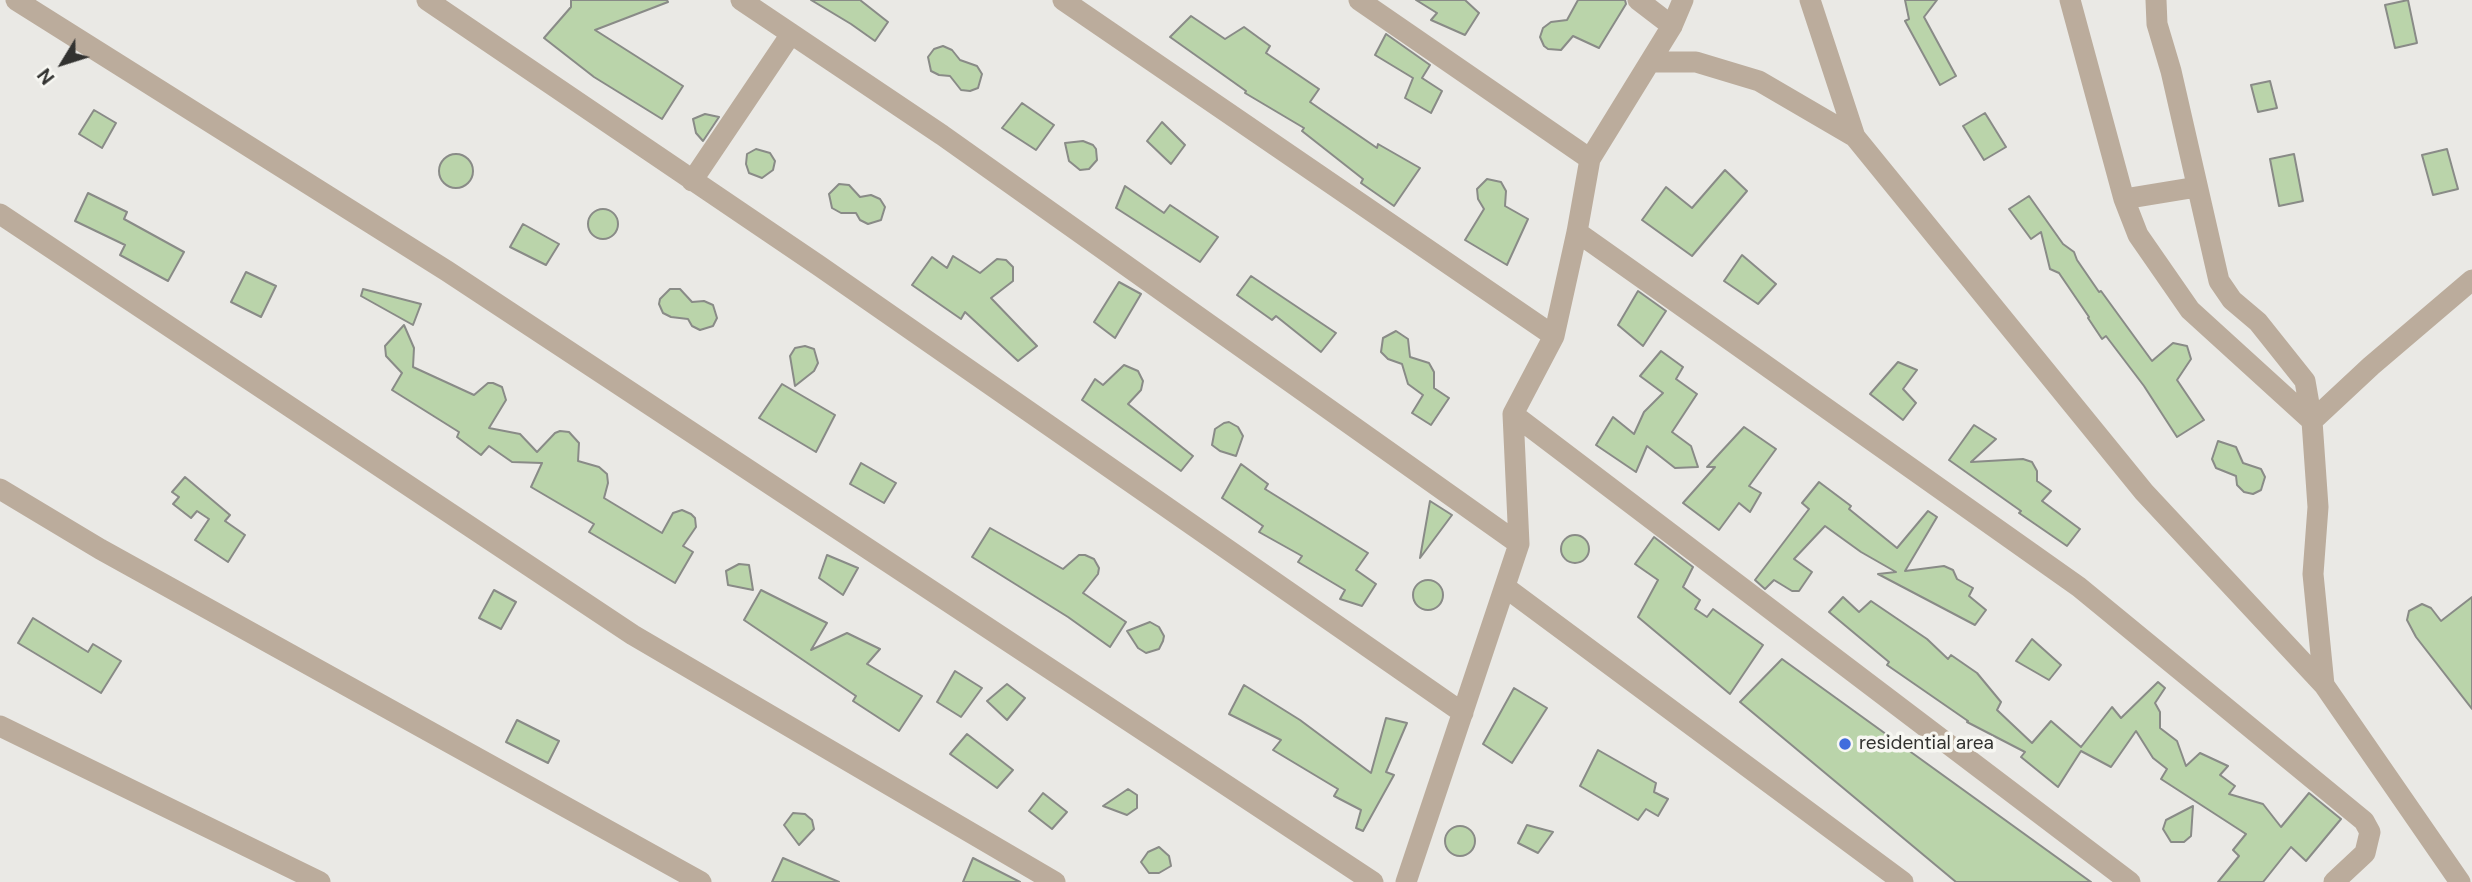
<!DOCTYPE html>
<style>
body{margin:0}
#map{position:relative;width:2472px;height:882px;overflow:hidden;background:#eae9e5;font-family:"DM Sans",sans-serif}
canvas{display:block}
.north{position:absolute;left:28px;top:28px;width:70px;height:70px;-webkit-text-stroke:5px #f7f7f2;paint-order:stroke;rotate:232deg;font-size:19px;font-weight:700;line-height:28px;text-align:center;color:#323230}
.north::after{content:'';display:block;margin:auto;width:24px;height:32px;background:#323230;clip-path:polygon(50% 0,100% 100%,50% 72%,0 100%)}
</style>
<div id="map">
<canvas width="2472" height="882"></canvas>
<div class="north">N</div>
</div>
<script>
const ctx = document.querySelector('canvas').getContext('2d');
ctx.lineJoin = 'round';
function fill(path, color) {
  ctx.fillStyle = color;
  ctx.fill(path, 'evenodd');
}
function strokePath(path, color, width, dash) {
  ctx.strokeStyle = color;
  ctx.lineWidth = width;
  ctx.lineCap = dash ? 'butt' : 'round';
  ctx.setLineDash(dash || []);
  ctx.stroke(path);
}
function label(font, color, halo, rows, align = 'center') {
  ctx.font = font + ' "DM Sans",sans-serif';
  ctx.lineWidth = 7;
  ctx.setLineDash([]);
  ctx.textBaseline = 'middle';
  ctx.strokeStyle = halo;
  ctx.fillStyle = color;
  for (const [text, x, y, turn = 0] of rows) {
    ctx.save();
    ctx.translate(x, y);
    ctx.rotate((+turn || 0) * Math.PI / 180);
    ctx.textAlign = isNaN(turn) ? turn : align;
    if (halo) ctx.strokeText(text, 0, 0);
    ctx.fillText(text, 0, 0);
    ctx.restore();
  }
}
const building = new Path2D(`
 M571,0H667L668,2L595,30L683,86L662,119L594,77L544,38L571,7Z
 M811,0H860L888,22L875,41L851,24Z
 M1416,0H1465L1479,13L1465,35L1431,20L1437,13Z
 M1578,0H1625L1626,4L1599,48L1573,36L1561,50L1548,49L1544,46L1540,37L1543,28L1551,22L1567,20Z
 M1905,0H1937L1924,17L1956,76L1940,85L1905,21L1909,19Z
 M2408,0L2417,43L2395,48L2385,5Z
 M1191,16L1225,39L1244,27L1270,46L1266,53L1319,89L1310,102L1377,148L1378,144L1420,168L1394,206L1361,183L1363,179L1302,131L1304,128L1245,93L1246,91L1170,37Z
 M1386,34L1430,65L1422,78L1442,91L1431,113L1405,98L1413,78L1375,55Z
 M943,46L952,50L960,60L977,66L982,74L978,88L970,91L961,90L950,76L939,75L931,71L928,57L934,49Z
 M2270,81L2277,108L2258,112L2251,85Z
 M1022,103L1054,125L1036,150L1002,128Z
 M94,110L116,123L102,148L79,134Z
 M1985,113L2006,147L1984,160L1963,126Z
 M705,114L719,117L703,141L696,133L693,119Z
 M1162,122L1185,145L1171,164L1147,141Z
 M1083,141L1093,145L1096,149L1097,160L1089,169L1080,170L1069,161L1065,143Z
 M756,149L770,153L775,161L773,170L762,178L749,173L746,164L747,154Z
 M2447,149L2458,189L2433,195L2422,155Z
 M2294,154L2303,201L2279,206L2270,159Z
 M439 171a17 17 0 1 1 34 0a17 17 0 1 1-34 0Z
 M1725,170L1747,191L1692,256L1642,220L1666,187L1692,208Z
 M1487,179L1501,182L1506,191L1505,206L1528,219L1507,265L1465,240L1484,209L1478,199L1477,189Z
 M839,184L849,185L860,197L871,195L880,199L885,207L881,220L868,224L860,220L856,213H841L832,208L829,194Z
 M1125,186L1164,213L1170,205L1218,237L1200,262L1116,208Z
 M88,193L127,212L124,219L184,252L168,281L120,255L125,245L75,221Z
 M2029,196L2063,244L2074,252L2077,260L2099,292L2101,291L2152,361L2173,343L2187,346L2191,359L2177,380L2204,420L2177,437L2144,386L2106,336L2102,339L2088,318L2089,317L2059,273L2050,269L2041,232L2031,239L2009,209Z
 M588 224a15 15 0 1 1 30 0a15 15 0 1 1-30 0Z
 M523,224L559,244L546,265L510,247Z
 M1742,255L1776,284L1758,304L1724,281Z
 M953,256L980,273L997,259L1006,260L1013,267V281L991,298L1037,346L1018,361L965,312L961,319L912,285L932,257L947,268Z
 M246,272L276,286L261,317L231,302Z
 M1251,276L1336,333L1321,352L1276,316L1272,320L1237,295Z
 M1119,282L1141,294L1115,338L1094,322Z
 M363,289L421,304L413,325L361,296Z
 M670,289H680L692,302L704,301L713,305L717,318L713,326L700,330L692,326L688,319L671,317L663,313L659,304L660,299Z
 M1638,291L1666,311L1643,346L1618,325Z
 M404,325L414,348L413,367L474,395L488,383H493L502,387L506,400L489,428L520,434L537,452L555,433L560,431L569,432L579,443L578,461L599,467L607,474L608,483L604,498L662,533L673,513L682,510L691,514L695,518L696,527L683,546L693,552L675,583L589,532L594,524L531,487L542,463L512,462L489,446L481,455L457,437L459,432L392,390L402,373L386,356L385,346Z
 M1396,331L1408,339L1410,357L1429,363L1434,372V388L1449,398L1431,425L1412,413L1423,395L1408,384L1402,364L1388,359L1381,352L1383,338Z
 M805,346L814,349L818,363L814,371L795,386L790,356L795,348Z
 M1661,351L1683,367L1676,379L1697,394L1672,432L1691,446L1698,467L1675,468L1647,446L1636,472L1596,445L1613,417L1634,434L1644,412L1663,393L1640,376Z
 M1898,362L1917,370L1903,389L1916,403L1903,420L1870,394Z
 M1124,365L1138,371L1143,381L1141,390L1128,404L1193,456L1181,471L1082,400L1095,379L1103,385Z
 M782,384L835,415L816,452L759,418Z
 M1229,422L1238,427L1243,436L1236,456L1220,451L1212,445L1215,429L1224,423Z
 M1974,425L1996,439L1971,462L2023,459L2032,462L2037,471V481L2051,491L2042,501L2080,529L2067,546L2019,513L2021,511L1949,460Z
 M1744,427L1776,449L1749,486L1761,493L1750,512L1739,503L1719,530L1683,503L1715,467H1707Z
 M2218,441L2236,447L2243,463L2261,469L2265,477L2261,490L2253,494L2244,492L2237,485L2236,476L2216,468L2212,459Z
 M861,463L896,483L884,503L850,484Z
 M1241,464L1268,484L1265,489L1368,553L1356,570L1376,584L1362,606L1340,599L1345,590L1298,562L1302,556L1259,532L1263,526L1222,498Z
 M185,477L230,515L225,521L245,535L228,562L195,540L209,519L197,511L191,518L173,504L179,497L172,492Z
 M1819,482L1851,506L1849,509L1897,548L1928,511L1937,517L1905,571L1944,566L1953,570L1957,579L1973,588L1969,596L1986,610L1975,625L1878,574L1896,572L1861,552L1825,526L1794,559L1812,572L1799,591H1792L1774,580L1765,589L1755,580L1809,509L1802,503Z
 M1430,501L1452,515L1420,558Z
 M990,528L1063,569L1079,555H1085L1094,559L1099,568L1098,574L1083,593L1126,622L1110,647L1068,617L972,557Z
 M1561 549a14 14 0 1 1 28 0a14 14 0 1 1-28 0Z
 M1654,537L1693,567L1683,587L1700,600L1695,609L1707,617L1713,609L1763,645L1730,694L1638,617L1658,580L1635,564Z
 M827,555L858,568L843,595L819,578Z
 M739,564L749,565L753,590L728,585L726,571Z
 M1413 595a15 15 0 1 1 30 0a15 15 0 1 1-30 0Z
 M494,590L516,602L501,629L479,618Z
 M761,590L827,623L811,650L847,633L880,649L867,664L922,696L899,731L853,701L856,696L744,620Z
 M1843,597L1859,612L1871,601L1927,639L1948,659L1951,655L1977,673L2001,702L1997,710L2032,743L2051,721L2081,747L2112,707L2121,718L2158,682L2165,688L2155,703L2160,712V728L2177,741L2186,766L2200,753L2228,766L2220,775L2235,786L2229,794L2263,804L2281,827L2309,793L2341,819L2306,861L2291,847L2263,882H2218L2239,856L2233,850L2246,834L2161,779L2167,769L2153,758L2136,731L2111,767L2081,751L2058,787L2021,757L2025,752L1967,722L1968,721L1887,665L1889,662L1829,612Z
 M2472,597V709L2416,637L2407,620L2409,611L2422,604L2431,608L2441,621Z
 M33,618L88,652L93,644L121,661L101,693L18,643Z
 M1150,622L1159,627L1164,636L1163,641L1159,649L1146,653L1138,648L1127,631Z
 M2032,639L2061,665L2049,680L2016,661Z
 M1782,659L2091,882H1956L1740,702Z
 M955,671L982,688L961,717L937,702Z
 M1007,684L1025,698L1007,720L987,701Z
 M1244,685L1300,720L1371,773L1386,718L1407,723L1386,772L1394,775L1363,831L1356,828L1361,810L1334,796L1338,789L1273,750L1281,740L1229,714Z
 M1514,688L1547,708L1512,763L1483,744Z
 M517,720L559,741L548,763L506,742Z
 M967,734L1013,770L997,788L950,754Z
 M1598,750L1656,783L1654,792L1668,799L1658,816L1646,809L1638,820L1580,786Z
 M1128,789L1137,795V808L1127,815L1103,806Z
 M1043,793L1067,812L1052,829L1029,811Z
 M2193,806L2191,836L2184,842H2171L2163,829L2166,820Z
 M793,813L805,814L812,820L814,829L799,845L784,825Z
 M1527,825L1553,832L1538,853L1518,843Z
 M1445 841a15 15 0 1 1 30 0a15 15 0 1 1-30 0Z
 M1159,847L1169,856L1171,866L1159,873H1149L1141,862L1148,852Z
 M783,858L839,882H772Z
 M973,858L1020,882H963Z`);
const minor = new Path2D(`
 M16,0L447,271L1373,882
 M427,0L818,265L1463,713
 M741,0L942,135L1519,544
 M1063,0L1554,336
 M1359,0L1590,159
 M1638,0L1672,26
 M1810,0L1855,137L2144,492L2324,685L2460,882
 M2070,0L2124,199L2138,235L2190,310L2312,421
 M2156,0L2157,24L2171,71L2219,281L2232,300L2258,322L2305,381L2312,421
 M1650,62H1696L1759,81L1855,137
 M692,181L791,34
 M2124,199L2197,187
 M0,214L633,635L1055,882
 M1577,232L2079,587L2364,821L2370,832L2365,853L2334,882
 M1513,414L2130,882
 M0,489L100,549L701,882
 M1505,587L1903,882
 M2324,685L2313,574L2318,507L2312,421L2371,366L2472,280
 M0,726L320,882
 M1406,882L1519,544L1513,414L1554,336L1577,232L1590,159L1672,26L1683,0`);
const markers = [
 [1845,744,7,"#406cdd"]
];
const poiNames = [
 ["residential area",1859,744]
];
fill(building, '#bad4aa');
strokePath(building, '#898b87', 2);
strokePath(minor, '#bbac9c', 21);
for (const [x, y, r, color] of markers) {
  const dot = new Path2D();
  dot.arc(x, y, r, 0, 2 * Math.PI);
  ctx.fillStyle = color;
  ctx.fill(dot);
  strokePath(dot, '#f7f7f2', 2.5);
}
label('19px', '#323230', '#f7f7f2', poiNames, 'left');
</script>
